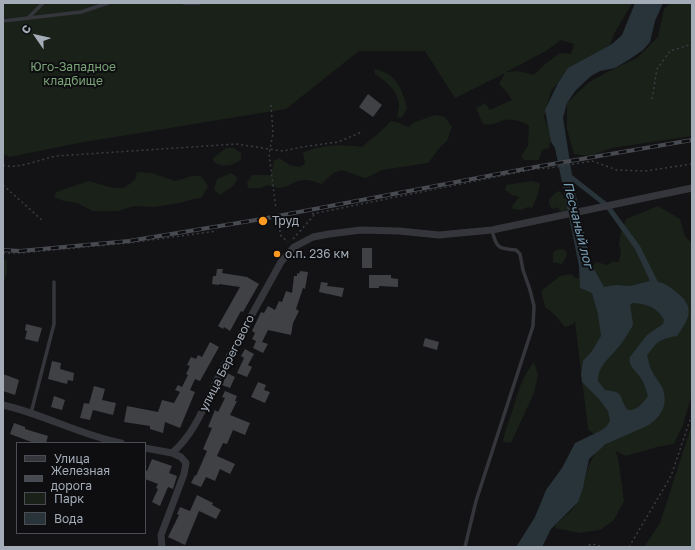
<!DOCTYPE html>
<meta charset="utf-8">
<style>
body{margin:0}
#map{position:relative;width:695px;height:550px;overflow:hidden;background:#131315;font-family:"Golos Text",sans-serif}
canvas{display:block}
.frame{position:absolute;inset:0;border:4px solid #a3acb7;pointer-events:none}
.legend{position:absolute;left:16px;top:442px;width:130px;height:92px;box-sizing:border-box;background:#0e0e10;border:1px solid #4a4d53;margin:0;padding:5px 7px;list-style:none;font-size:12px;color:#a3acb7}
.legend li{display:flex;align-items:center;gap:8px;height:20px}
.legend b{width:20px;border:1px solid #4a4d53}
.north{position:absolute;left:16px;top:16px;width:40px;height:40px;-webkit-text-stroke:3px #0e0e10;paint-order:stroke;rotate:304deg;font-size:11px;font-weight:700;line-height:16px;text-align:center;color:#a3acb7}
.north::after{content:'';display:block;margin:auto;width:14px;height:18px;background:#a3acb7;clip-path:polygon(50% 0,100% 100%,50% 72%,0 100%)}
</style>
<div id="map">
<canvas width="695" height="550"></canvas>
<div class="frame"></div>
<ul class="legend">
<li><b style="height:5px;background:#34363b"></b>Улица</li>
<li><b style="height:5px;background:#474a50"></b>Железная дорога</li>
<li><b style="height:11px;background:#192119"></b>Парк</li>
<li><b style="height:11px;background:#28343a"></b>Вода</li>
</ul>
<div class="north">С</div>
</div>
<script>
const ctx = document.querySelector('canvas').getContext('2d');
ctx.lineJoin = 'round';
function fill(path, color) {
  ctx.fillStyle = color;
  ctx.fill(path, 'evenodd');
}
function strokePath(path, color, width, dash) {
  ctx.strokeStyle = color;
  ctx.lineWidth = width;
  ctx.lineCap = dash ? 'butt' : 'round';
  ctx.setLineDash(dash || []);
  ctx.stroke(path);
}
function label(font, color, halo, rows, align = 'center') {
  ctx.font = font + ' "Golos Text",sans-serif';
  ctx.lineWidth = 4;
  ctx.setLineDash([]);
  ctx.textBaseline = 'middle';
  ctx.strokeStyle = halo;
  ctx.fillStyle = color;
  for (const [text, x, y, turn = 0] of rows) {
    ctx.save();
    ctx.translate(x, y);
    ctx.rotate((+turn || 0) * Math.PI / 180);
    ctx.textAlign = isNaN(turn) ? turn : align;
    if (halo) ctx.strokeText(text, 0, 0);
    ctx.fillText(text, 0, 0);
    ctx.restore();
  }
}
const green = new Path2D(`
 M3,3H632C625,17 614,30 610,45L576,64L563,76L551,91L544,117L548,127L551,138L549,148L542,150L539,160H524L521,156L528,146L529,126C525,122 510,118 505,120C494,123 496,125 483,124L476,108L485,103L490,110L512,100L507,92L499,84L505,73L455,98L425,51H359L286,109L78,143L10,157L3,154ZM561,40L574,44L571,54L560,53L544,65L534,75L519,71L506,72L546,51Z
 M670,3H692V136L612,148L589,156L574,154L567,129V103L588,83L607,72L637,58L658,37L664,9Z
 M374,69C378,70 383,71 386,73C399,79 404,96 407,108L402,117H397C398,113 399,108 399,104C397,90 386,81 375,74Z
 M435,115L445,117L452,127L447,141L441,146L428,163L382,170L366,178C343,173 343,161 322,184C317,183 312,180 306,180C291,179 285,194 269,185L260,188H248L247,183L252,175H271L274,161L279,158L290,165L299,167L305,164L303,153C320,144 344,144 362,147C372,138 382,131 391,121L399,123L408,127L415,122Z
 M226,148H234L241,153V160C232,166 224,168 214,162L213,158Z
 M137,172L152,173L175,181L192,176H201L208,186L202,197L179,203L155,207L134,206L118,211H93L77,203L64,201L54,197L56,192L89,181L113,188H124L135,180Z
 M231,173L238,178L233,186L220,195L214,189L217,179Z
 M531,181L540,183L538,194L532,208L528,207L521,210L513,209L512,206L519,197L512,195L505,190L506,185Z
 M560,191C563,197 567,200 569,207L565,212L560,211L557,207L554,209C549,208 549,204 549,200L555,193Z
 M658,206L680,219L685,236L692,244V394L683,425L674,444L657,447L626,456L615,451L618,457L624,501L614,520L600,530L579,533L555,528L556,524C562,518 574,510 578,501C587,483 585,453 607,445L588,429L575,321L573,324L565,327L554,314L545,307L541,291L560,276L571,274L577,279L597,262L607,265L612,262H619L621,251L619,244L621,232L626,219Z
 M564,249L567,253L566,257L562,264L553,262V253L556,250Z
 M3,258L7,261V273L3,283Z
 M534,362L538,375L534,393L511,443L503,442C504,433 507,426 510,418C517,398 520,378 534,362Z
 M692,424V547H644L660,523Z`);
const water = new Path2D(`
 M635,3H663L655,21L650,42L643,50L630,59L615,68L600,71L591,76L576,90L567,103L563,118L572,175L609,204L640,246L658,282C665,283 670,287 675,291C695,306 691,317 677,336C660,339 657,341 647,356C649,361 649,366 652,371C655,377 659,382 662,387C669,404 662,415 649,425L606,444L589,459L583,488L578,502L551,529L542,547H516L535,517L546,490L562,468L575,443L600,431L606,427L610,421L608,411L599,399L582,382L581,375L583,361L592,351L601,336L598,314L592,293L580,288L579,266L555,148L551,142L545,110L558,83L568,68L612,44L622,35ZM573,182L605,207L635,249L650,281L630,286L616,285L604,287L591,264ZM633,303C647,304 657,307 664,320L663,324L647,335L630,357C627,366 638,372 642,380C645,385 646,390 648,396C643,403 637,411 628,410C617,397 627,392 605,390L598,381C598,365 611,357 620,345C625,339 628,333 632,327L633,323L630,305Z`);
const building = new Path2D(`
 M368,94L382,105L373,117L359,107Z
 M362,248H372V268H362Z
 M217,269H223L222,273L247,277L259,284L243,312L241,311L230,331L224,327L223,329L218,326L240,287L219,284V285L212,284L213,276H216Z
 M300,271L308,272L305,289L303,288L296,309L299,311L293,323L291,335L268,330L262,342L268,344L263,353L253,348L256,341L252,339L255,333L252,331L261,312L264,313L268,306L275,310L279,301L282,302L286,291L292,293L294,276H297V273L299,274Z
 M369,275H391V278L398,279V287L379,286V288H369Z
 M321,282L328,283L327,286L344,288L342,297L319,292Z
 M26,324L42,328L38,342L25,339L27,331L25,330Z
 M425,338L439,342L437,350L423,346Z
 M210,342L219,347L200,381L195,379L190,390L195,392L180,428L165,422L163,433L150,429V426L124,422L127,406L158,412L162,400L174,403L180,392L175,390L178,385L182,387L188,375L186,374L190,366L187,365L191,357L196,359L198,355L202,357Z
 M245,349L254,354L248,365L252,367L247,377L237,373L244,358L241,356Z
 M52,361L61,363L60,369L74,373L73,381L68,380L67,384L48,379Z
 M227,373L235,377L230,388L222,385Z
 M3,374L19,380L15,395L3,391Z
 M258,382L266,385L264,390L270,392L265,403L251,397Z
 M94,386L105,389L102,400L116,403L113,415L93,410L90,420L80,418L84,403L89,404Z
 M225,391L237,396L235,401H237L230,415L250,423L245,435L233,430L227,444L223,443L217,456L235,464L230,474L220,469L215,481L206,477L201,487L191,483L195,475L196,476L207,451L203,449L212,428L208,427L215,410L218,412L225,398L222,397Z
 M54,396L65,400L62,410L51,407Z
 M14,423L25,427V429L48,436L46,443H34L10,434Z
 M152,459L172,466L169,473L177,476L173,489L168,487L160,506L152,502L158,489L156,488L158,484L145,479V470L147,471Z
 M197,495L213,503L212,505L221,510L216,519L199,511L185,545L168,537L179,515L177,514L180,507L190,511Z`);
const path = new Path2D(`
 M652,99L657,69L670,51L692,44
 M271,105L273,133L269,154L276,209
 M3,165C15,170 42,159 56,156L236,144L283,151L302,147L338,142L362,132
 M3,185L43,221
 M312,214L535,169L550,168L592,161L617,170L645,171L692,164
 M278,220L281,236L288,242
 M293,239L316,213
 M3,253H20L129,243L217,231
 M584,547L592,544L604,547
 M629,547L671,476L692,414`);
const lane = new Path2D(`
 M184,3H199
 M29,17L43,3
 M3,21L81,12L108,3
 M31,413L54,324V282
 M465,547L476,501L533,326L534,306L530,290L523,270L520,254L516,250C499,249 496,248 492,230`);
const street = new Path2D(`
 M3,405C43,414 80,435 121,443
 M145,448L172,453C197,432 207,398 222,370C241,334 261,298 281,262L294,247L313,237L329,234L361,230L399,231L439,235L492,230L692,188
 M162,547L161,535L184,474L186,463L181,457L172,453`);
const rail = new Path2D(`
 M3,250L20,251L129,241L262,219L535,167L692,140`);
const markers = [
 [263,221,5,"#ff9921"],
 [277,254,4,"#ff9921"]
];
const parkNames = [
 ["Юго-Западное",73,67],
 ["кладбище",73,81]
];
const poiNames = [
 ["Труд",272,221],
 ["о.п. 236 км",285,254]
];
const streetNames = [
 ["улица Берегового",227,363,-63]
];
const waterNames = [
 ["Песчаный лог",578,225,76]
];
fill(green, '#192119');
fill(water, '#28343a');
fill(building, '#3f4145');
strokePath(path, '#3a3d42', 1.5, [2, 3]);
strokePath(lane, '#34363b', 3.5);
strokePath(street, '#34363b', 7);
strokePath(rail, '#474a50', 4);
strokePath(rail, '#0e0e10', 2.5, [8]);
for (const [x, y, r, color] of markers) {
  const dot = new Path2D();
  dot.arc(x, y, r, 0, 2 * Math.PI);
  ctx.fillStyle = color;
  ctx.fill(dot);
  strokePath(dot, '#0e0e10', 1.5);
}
label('12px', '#7ba478', '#0e0e10', parkNames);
label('12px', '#a3acb7', '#0e0e10', poiNames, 'left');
label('12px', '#a3acb7', '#0e0e10', streetNames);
label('italic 13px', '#77a0b6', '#0e0e10', waterNames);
</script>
